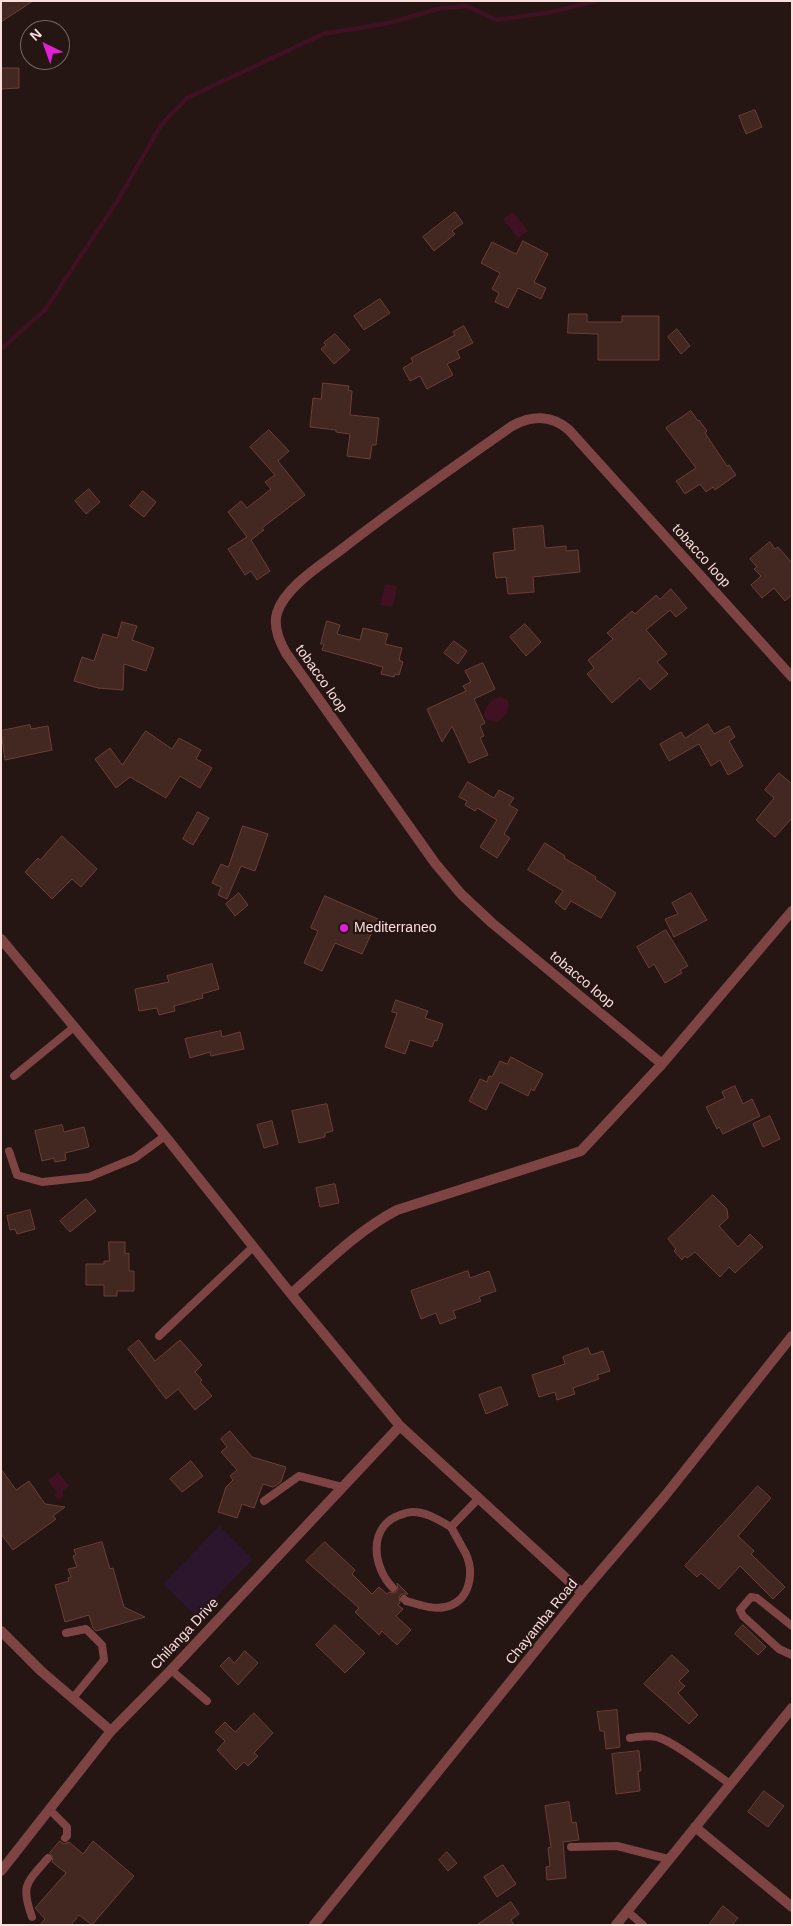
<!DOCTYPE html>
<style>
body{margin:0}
#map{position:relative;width:793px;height:1926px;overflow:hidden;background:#251513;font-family:Arial,sans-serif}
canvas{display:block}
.frame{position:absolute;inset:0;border:2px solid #fadedb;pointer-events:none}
.north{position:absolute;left:20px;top:20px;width:50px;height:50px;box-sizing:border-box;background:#251513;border:1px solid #7a6563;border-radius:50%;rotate:318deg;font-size:14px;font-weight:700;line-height:20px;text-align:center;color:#fadedb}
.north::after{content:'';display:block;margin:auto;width:18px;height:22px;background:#e120d4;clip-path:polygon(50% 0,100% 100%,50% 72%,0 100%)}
</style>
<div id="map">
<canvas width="793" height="1926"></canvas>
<div class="frame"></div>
<div class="north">N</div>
</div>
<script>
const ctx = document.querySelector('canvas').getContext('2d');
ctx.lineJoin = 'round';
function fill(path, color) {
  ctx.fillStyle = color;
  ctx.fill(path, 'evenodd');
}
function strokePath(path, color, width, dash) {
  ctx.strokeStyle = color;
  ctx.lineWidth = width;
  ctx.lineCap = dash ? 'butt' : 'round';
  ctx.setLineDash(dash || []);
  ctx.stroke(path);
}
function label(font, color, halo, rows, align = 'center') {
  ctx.font = font + ' Arial,sans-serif';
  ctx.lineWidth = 4.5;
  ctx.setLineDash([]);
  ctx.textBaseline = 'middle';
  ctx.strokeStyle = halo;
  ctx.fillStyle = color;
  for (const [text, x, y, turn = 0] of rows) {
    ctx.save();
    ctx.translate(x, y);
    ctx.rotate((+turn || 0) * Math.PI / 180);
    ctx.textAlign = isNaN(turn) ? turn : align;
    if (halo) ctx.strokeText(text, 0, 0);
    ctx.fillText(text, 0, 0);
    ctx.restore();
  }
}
const green = new Path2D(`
 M219,1526L253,1559L197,1617L163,1584Z`);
const water = new Path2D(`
 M513,212L528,231L518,238L503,219Z
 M385,584L397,586L393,607L380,605Z
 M501,697L508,700C511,709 505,718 497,722L487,720L484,716C485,705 491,698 501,697Z
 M58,1472L69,1486L62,1492L64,1496L58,1500L54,1495L57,1492L48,1481Z`);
const stream = new Path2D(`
 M1,349L45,310L118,200L161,125L187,98L323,34L389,23L437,9L466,6L497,20L552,12L595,1`);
const building = new Path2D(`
 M1,1H33L1,22Z
 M1,68H19V88L1,89Z
 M755,110L762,127L746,134L739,116Z
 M455,212L463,223L452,231L455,234L434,251L423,237Z
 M523,241L548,254L534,282L546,288L541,299L518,288L508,308L495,302L499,293L492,289L500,273L481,263L492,242L516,254Z
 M380,299L390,313L364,330L354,316Z
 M569,314H587V322H622V316H659V360H598V334L568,333Z
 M464,326L473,343L457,351L460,358L447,364L453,375L427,389L420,376L410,381L403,368L413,362L411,358L455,335L453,332Z
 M677,329L690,346L681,354L668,337Z
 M335,334L350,350L334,364L321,349L326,345L324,343Z
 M323,383L349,386L348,390L352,391L350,415L379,418L376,445H372L370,459L347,456L350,434L336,432V430L310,427L313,398L321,399Z
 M691,411L698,421L699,420L707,431L705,433L727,466L729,465L736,475L715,490L713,487L706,492L700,484L685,494L676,481L696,468L666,428Z
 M269,430L289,451L278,461L305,495L262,528L264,530L251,540L270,571L257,580L251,571L245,575L228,549L247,537L228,512L241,501L247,508L271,489L265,482L275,475L250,447Z
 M89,489L100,502L86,514L75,501Z
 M143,491L156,502L144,517L130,506Z
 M543,526L545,548L566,546V551L578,550L580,572L533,577L534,592L508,594L506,577L496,578L493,553L515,550L513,529Z
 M770,542L775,549L778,547L792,563V595L785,601L774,588L762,598L751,585L761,576L754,569L757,567L750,559Z
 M671,589L687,608L676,617L670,610L646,630L667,654L657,662L668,674L650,690L640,678L612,703L587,674L594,668L588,660L613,639L607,633L632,611L635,614L656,595L660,599Z
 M327,621L340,625L337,634L360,640L363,628L388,634L385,644L402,648L399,660L403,662L399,675L395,674L394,677L381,674L383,667L322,650L324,644H321Z
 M122,622L137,626L132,640L154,648L146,671L124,664L123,690L98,688L74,681L82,657L94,661L103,634L117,638Z
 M525,624L541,642L526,656L510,637Z
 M454,641L467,651L458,664L444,653Z
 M483,663L495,689L474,699L485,723L480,726L484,736L480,738L488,755L469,763L452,726L442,742L427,709L466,691L463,686L471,682L465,671Z
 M708,724L714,734L729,726L735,737L729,741L743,766L728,775L720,760L711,766L699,744L669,761L660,744L681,732L685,738Z
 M30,725L31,729L48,726L52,750L5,760L1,731Z
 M146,731L172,749L179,738L201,750L196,759L212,768L200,788L180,776L166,798L130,777L116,788L95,759L110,748L122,765Z
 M779,773L792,784V818L775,837L756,820L774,798L765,790Z
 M468,782L494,798L499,790L514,798L509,805L518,810L504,834L510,838L497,858L480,847L497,820L477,808L475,811L465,805L467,801L459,797Z
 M198,812L209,818L193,845L183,839Z
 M243,826L268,834L255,871L241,866L227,899L218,895L221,887L212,883L221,864L228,867Z
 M62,836L97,869L81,887L72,879L52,899L25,872L38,858L40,860Z
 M545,843L565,856L564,858L596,877L595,879L616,893L601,918L571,901L565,910L555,902L563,891L528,870Z
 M239,893L248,905L235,916L226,904Z
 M691,893L707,920L674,937L665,919L678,914L672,903Z
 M325,896L378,919L362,954L335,943L322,971L304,963L318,931L311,928Z
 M666,930L688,966L680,970L682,973L665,983L654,964L649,968L637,947Z
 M212,964L219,989L202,994L203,998L174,1006L175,1011L159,1015L157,1008L139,1011L135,989L169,982L167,976Z
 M396,1000L428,1011L425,1018L443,1024L437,1041L435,1040L432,1047L410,1040L405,1054L385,1047L397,1013L392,1012Z
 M221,1031L222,1037L240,1032L244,1049L211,1056L210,1052L190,1058L185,1039Z
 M511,1057L543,1074L534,1091L531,1089L528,1096L500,1082L486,1110L469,1101L480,1079L487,1082L489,1076L492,1077L500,1061L507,1064Z
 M735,1086L743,1104L752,1099L760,1116L723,1134L719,1127L717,1129L706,1107L725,1098L722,1092Z
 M327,1104L333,1131L325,1133V1137L299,1143L292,1111Z
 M770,1116L780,1139L763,1147L753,1124Z
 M272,1121L278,1144L264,1148L257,1125Z
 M62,1125L64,1132L84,1127L89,1147L65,1153L66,1160L55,1162L54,1158L42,1161L35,1131Z
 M335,1184L339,1203L320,1207L316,1188Z
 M713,1195L727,1209L728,1218L719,1226L738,1247L750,1234L763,1247L735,1273L729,1267L720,1277L695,1252L687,1258L685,1256L682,1260L674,1251L676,1249L668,1239Z
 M86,1199L96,1211L70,1232L60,1221Z
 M30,1210L35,1229L17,1234L15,1229L10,1230L7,1216Z
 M109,1242H125V1254L129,1253V1271H134V1291H117V1296H104V1285H86V1264H104V1261H109Z
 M468,1271L470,1278L489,1271L496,1291L479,1297L481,1301L453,1311L456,1318L440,1324L436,1313L421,1319L411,1291Z
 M139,1340L155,1361L180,1340L202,1365L195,1372L202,1380L200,1382L212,1396L195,1410L178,1389L166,1399L128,1349Z
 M588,1348L591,1355L603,1351L610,1371L597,1375L599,1379L573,1388L575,1394L557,1400L555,1392L539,1397L532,1375L565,1364L563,1357Z
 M501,1387L508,1405L486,1414L479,1395Z
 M230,1431L252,1457L286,1467L281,1482L273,1487L263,1484L254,1508L242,1504L237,1518L218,1512L226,1487L233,1480L230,1476L237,1470L221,1452L227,1447L221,1439Z
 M191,1461L203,1476L182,1492L170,1479Z
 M1,1469L16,1490L29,1481L45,1504L65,1507L53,1516L56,1519L13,1550L1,1534Z
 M758,1486L771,1498L738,1536L754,1551L751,1554L785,1587L773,1599L740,1566L719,1589L701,1573L697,1577L685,1566Z
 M102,1542L110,1569L113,1568L124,1607L145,1617L96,1631L93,1628L89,1615L65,1622L55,1585L69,1581L68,1578L71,1577L68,1569L77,1567L73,1556L76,1555L74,1550Z
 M325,1542L355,1570L352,1574L372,1594L379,1587L387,1594L389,1592L394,1593L398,1590L397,1583L408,1594H402L399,1597L400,1603L398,1605L403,1609L396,1616L411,1630L397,1645L382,1631L379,1635L355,1612L359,1608L306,1561Z
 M335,1625L365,1653L345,1673L316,1645Z
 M743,1625L766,1647L758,1655L735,1634Z
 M245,1651L258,1663L238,1685L220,1666L229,1657L234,1663Z
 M672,1655L689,1671L679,1681L685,1686L678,1693L698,1715L689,1724L644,1684Z
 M617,1710L620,1747L606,1749L604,1731H600L597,1712Z
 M254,1713L273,1733L254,1753L258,1756L248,1766L244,1762L236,1770L217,1750L225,1741L215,1732L225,1722L235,1732Z
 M639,1751L641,1771H638L640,1791L616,1794L612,1754Z
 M764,1791L784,1806L768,1827L748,1812Z
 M569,1802L572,1823L576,1822L579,1840L563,1842L566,1878L547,1880L546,1867L550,1866L548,1848L551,1847L545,1806Z
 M60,1841L64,1844L69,1842L83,1854L93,1841L134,1876L92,1925L79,1915L71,1925H40L45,1919L35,1908L66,1873L52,1862L53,1857L50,1853Z
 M447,1852L457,1863L448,1871L439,1860Z
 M503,1865L516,1884L497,1897L484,1877Z
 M511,1902L519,1914L511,1920L514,1925H477Z
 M723,1906L738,1918L732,1925H709Z`);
const service = new Path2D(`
 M14,1076L74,1027
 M9,1151L17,1175L42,1182L89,1177L135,1158L165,1136
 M159,1336L253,1247
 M264,1501L299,1476L342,1487
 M393,1588C372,1567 368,1526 400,1515C403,1514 408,1512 411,1512C425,1511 439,1520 451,1527L478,1499
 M404,1599L406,1601C418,1604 432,1610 445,1607C469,1602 475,1575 466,1554C461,1545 456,1536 451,1527
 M792,1626L757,1598L751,1597L740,1610L743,1616L779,1649L792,1655
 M66,1633L86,1629L102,1645L104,1660L73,1698
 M171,1670L207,1701
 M630,1738C639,1737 648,1735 657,1737C674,1741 714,1773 730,1784
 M49,1809L67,1827V1836L65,1838
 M571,1847L617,1846L668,1859
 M627,1911L643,1925
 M32,1917C20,1884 27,1883 48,1858`);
const minor = new Path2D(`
 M792,677L569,430C552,415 532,415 512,426C455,466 397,506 342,549C321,565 285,587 277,613C273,627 279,641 286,653L435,863L461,894L492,923L662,1064L792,911
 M1,939L165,1136L291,1294L400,1426L582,1593
 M291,1294C325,1264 357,1231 397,1210L581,1151L662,1064
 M1,1631L41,1671L111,1731
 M695,1827L792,1907
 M1,1871L111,1731L171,1670L400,1426
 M616,1925L792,1708`);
const tertiary = new Path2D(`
 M314,1925L582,1593L664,1497L792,1336`);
const markers = [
 [344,928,5,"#e120d4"]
];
const streetNames = [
 ["tobacco loop",701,556,48],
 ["tobacco loop",321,679,55],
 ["tobacco loop",582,980,40],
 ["Chayamba Road",542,1622,-51],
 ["Chilanga Drive",185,1634,-47]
];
const poiNames = [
 ["Mediterraneo",354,928]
];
fill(green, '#2c162e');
fill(water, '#3f1123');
strokePath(stream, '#3f1123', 4.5);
fill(building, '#432721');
strokePath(building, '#6c3f36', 1);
strokePath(service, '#7e4444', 8);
strokePath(minor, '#7e4444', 10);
strokePath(tertiary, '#7e4444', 10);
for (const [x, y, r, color] of markers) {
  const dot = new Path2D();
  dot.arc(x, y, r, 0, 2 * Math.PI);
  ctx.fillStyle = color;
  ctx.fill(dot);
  strokePath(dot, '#251513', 2);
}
label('14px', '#fadedb', '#251513', streetNames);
label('14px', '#fadedb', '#251513', poiNames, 'left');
</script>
